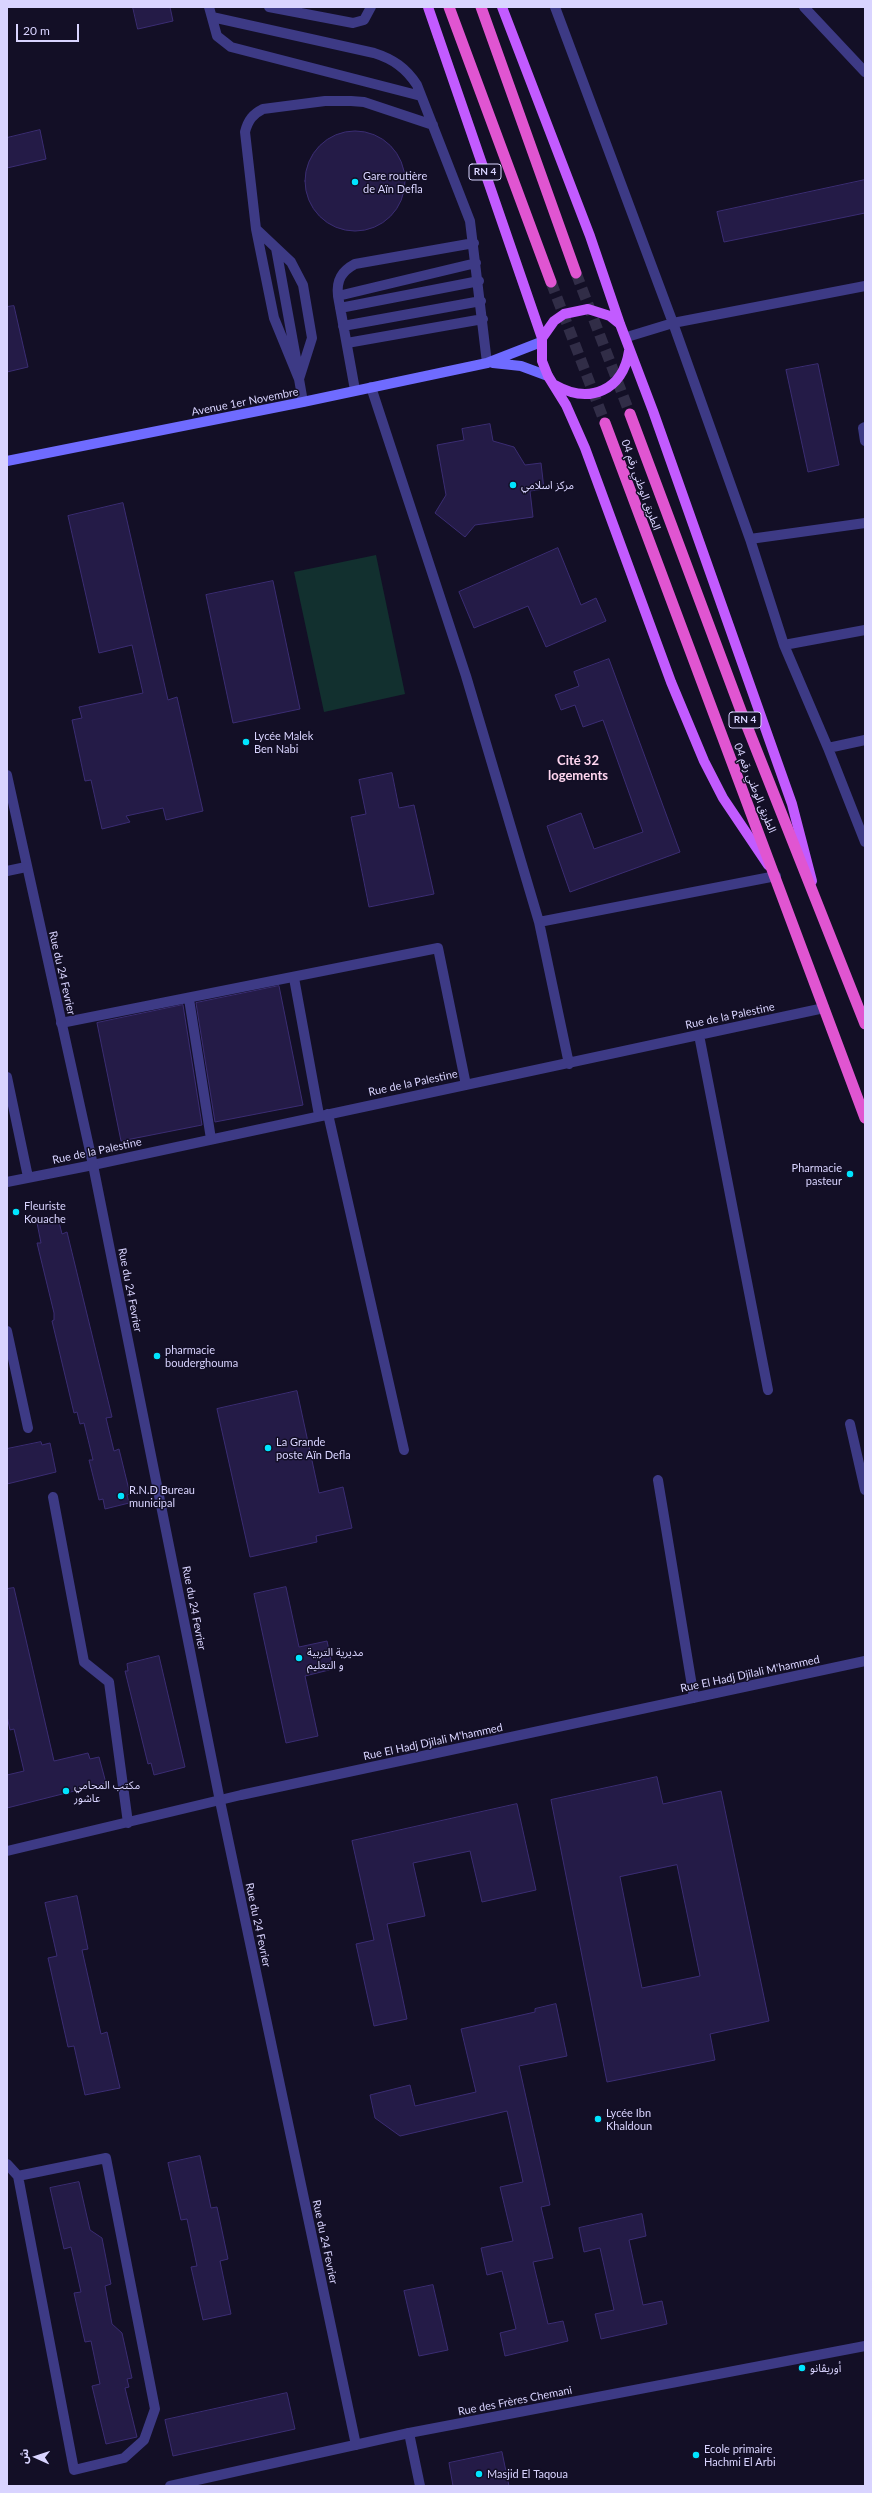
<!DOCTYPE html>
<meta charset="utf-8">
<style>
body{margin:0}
#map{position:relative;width:872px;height:2493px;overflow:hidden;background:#130f26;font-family:Lato,"Noto Sans Arabic",sans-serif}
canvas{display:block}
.frame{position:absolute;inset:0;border:8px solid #d9d4ff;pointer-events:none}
.north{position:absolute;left:16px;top:2437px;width:40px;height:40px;-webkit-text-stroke:3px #130f26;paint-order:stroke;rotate:273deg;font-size:11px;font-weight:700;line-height:16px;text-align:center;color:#d9d4ff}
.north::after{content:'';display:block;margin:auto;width:14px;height:18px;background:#d9d4ff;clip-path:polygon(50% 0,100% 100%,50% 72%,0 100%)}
.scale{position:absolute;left:16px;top:24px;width:63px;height:18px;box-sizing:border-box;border:2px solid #d9d4ff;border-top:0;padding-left:5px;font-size:12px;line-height:14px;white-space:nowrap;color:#d9d4ff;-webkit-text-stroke:3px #130f26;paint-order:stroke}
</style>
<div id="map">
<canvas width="872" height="2493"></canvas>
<div class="frame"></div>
<div class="north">ش</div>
<div class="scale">20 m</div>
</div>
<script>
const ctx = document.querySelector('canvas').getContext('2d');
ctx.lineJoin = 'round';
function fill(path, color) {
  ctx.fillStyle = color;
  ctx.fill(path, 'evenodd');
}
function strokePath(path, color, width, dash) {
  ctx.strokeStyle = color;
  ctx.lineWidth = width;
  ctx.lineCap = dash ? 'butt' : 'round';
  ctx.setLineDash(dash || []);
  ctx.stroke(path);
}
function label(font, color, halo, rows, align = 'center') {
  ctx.font = font + ' Lato,"Noto Sans Arabic",sans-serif';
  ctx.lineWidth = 3;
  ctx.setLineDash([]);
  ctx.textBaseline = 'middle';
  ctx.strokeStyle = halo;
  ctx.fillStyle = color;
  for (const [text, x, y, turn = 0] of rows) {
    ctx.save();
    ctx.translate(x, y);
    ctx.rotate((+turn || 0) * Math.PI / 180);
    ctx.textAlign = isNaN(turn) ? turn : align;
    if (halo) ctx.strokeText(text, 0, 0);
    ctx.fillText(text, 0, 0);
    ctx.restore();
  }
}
const green = new Path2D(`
 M376,555L405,694L324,712L294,572Z`);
const building = new Path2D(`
 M133,7H170L173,21L138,29Z
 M40,130L46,159L7,168V138Z
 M305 181a50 50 0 1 1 100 0a50 50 0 1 1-100 0Z
 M865,180V213L724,242L717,212Z
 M14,306L28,367L7,372V307Z
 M818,364L839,465L808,472L786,370Z
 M490,424L493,441L514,447L525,465L541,463L544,489L530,491L533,517L475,525L465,537L435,513L446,495L437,445L464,440L462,429Z
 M123,503L168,700L177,697L203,811L166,820L163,808L126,816L130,822L102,829L91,780L85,781L72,720L82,718L79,707L143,693L132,645L99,653L68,516Z
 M558,548L581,605L596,598L606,621L546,647L528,606L474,628L459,592Z
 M273,581L300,709L233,723L206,595Z
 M609,659L680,852L570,892L547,826L581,813L594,849L643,832L603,720L583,727L575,705L561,710L555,695L579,686L574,672Z
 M392,773L399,808L414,805L434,894L369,907L351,817L366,814L359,780Z
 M279,986L303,1105L215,1122L196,1003Z
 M183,1005L202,1125L121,1141L97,1023Z
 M58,1218L62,1234L67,1232L112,1417L106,1418L114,1451L119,1449L130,1494L127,1495L129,1503L105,1509L103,1499L99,1500L89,1460H93L84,1423L80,1424L77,1412L74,1413L52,1321L54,1320V1313L37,1243H41L37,1223Z
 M297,1391L319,1493L343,1487L352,1528L316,1536L317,1542L250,1557L217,1409Z
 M41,1442L42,1445L50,1443L56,1472L7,1484V1449Z
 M286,1587L299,1647L327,1641L333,1669L305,1676L318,1736L286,1743L254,1594Z
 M14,1588L54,1761L88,1753L90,1759L99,1757L106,1783L7,1808V1775L24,1771L14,1729L10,1730L7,1716V1589Z
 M159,1656L185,1767L154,1775L151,1763L148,1764L125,1671H128L127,1664Z
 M657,1777L663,1804L721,1791L769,2021L710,2034L715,2060L607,2082L551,1800ZM677,1865L700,1976L642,1988L620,1877Z
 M517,1804L536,1890L482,1902L470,1851L413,1863L425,1916L387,1924L407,2019L374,2026L356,1944L374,1940L352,1841Z
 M77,1896L88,1949L82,1950L101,2034L107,2032L120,2088L85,2095L74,2046L68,2047L48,1958L57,1956L45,1903Z
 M556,2004L567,2056L519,2066L550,2205L541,2207L553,2258L533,2262L548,2324L563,2321L568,2341L505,2356L500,2333L516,2329L502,2271L487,2275L481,2248L513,2241L500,2187L523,2182L507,2111L400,2136L375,2118L370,2095L410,2085L415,2106L476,2092L461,2029L535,2012V2009Z
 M200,2156L211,2208L217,2207L228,2259L220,2261L231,2314L203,2320L191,2267L197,2266L187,2219L181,2220L168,2163Z
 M79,2182L90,2230L102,2238L111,2284L105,2286L112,2324L122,2333L132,2378L127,2379L129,2387L125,2388L137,2437L106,2444L92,2386L100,2384L91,2341L85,2342L74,2293L81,2292L71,2247L64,2249L50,2188Z
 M642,2214L646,2236L629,2240L643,2305L662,2301L667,2324L601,2339L595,2314L614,2310L600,2248L584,2252L579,2228Z
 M433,2285L448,2350L419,2356L404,2291Z
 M287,2393L295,2429L173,2456L165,2420Z
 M502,2452L509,2486H453L449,2463Z`);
const trunkTunnel = new Path2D(`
 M576,273L630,414
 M551,282L605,423`);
const service = new Path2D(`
 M209,7L217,36L231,47L421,96
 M269,7L353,23L364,20L371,7
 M212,17L374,53C393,59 406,68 417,85L470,221L487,363
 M256,229L291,262L303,285L312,338L299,379
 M276,248L297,364
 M338,296L476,263
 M340,308L479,281
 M343,326L481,301
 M347,343L483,319
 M355,390L338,296C336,280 342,271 355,264L474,243
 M303,402L299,379L274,318L256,229L245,132C248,120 253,114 263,109L325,101H351L364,102L433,125`);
const minor = new Path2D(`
 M555,7L673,323L750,539L784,645L828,748L865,842
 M804,7L865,72
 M627,337L673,323L865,286
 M371,387L466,676L539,922L569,1064
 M865,427L863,428L865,441
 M750,539L865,523
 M784,645L865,630
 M828,748L865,740
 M7,871L26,867
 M539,922L776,876
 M294,978L319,1115
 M189,999L211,1139
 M61,1023L438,948L466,1085
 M699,1035L768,1390
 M7,1077L28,1177
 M328,1114L404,1450
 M7,1182L93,1165L824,1008
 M7,1331L28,1428
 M850,1424L865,1490
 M658,1480L694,1698
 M53,1497L84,1662L109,1682L128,1823
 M7,1851L241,1795L865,1661
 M7,2164L18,2176L106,2158L155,2409L144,2440L124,2458L74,2470L18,2176
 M409,2433L420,2486`);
const tertiary = new Path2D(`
 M7,775L93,1165L220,1801L356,2445
 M170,2486L409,2433L865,2346`);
const secondary = new Path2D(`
 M493,363L521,366L548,376
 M7,461L303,402L487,363L541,342`);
const primary = new Path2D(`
 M428,7L542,338
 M502,7L590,236L620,324L653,411L792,804L812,881
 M620,324L610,316L588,309L564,314L554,321L542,338V361L548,376L566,405L585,448L671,682L704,761L723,798L768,865
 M555,385C590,405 623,390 629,351`);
const trunk = new Path2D(`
 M449,7L551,282
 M481,7L576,273
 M630,414L741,711L865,1024
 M605,423L865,1118`);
const markers = [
 [355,182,4,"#00e5ff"],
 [513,485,4,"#00e5ff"],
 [246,742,4,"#00e5ff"],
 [850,1174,4,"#00e5ff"],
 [16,1212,4,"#00e5ff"],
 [157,1356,4,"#00e5ff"],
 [268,1448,4,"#00e5ff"],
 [121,1496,4,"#00e5ff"],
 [299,1658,4,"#00e5ff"],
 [66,1791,4,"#00e5ff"],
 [598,2119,4,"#00e5ff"],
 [802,2368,4,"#00e5ff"],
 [696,2455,4,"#00e5ff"],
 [479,2474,4,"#00e5ff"]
];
const shields = [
 [485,172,32],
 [745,720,32]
];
const shieldNames = [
 ["RN 4",485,172],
 ["RN 4",745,720]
];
const poiNames = [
 ["Gare routière",363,176],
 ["de Aïn Defla",363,189],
 ["مركز اسلامي",521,485],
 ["Lycée Malek",254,736],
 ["Ben Nabi",254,749],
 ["Pharmacie",842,1168,"right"],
 ["pasteur",842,1181,"right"],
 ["Fleuriste",24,1206],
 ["Kouache",24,1219],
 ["pharmacie",165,1350],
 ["bouderghouma",165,1363],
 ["La Grande",276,1442],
 ["poste Aïn Defla",276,1455],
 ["R.N.D Bureau",129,1490],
 ["municipal",129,1503],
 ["مديرية التربية",307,1652],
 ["و التعليم",307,1665],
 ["مكتب المحامي",74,1785],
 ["عاشور",74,1798],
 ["Lycée Ibn",606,2113],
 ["Khaldoun",606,2126],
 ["أوريڨانو",810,2368],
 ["Ecole primaire",704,2449],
 ["Hachmi El Arbi",704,2462],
 ["Masjid El Taqoua",487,2474]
];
const streetNames = [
 ["Avenue 1er Novembre",245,402,-11],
 ["الطريق الوطني رقم 04",641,485,70],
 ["الطريق الوطني رقم 04",755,788,68],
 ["Rue du 24 Fevrier",62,973,77],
 ["Rue de la Palestine",730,1016,-12],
 ["Rue de la Palestine",413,1083,-12],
 ["Rue de la Palestine",97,1151,-12],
 ["Rue du 24 Fevrier",130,1290,79],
 ["Rue du 24 Fevrier",194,1608,79],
 ["Rue El Hadj Djilali M'hammed",750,1674,-12],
 ["Rue El Hadj Djilali M'hammed",433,1742,-12],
 ["Rue du 24 Fevrier",258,1925,78],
 ["Rue du 24 Fevrier",325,2242,78],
 ["Rue des Frères Chemani",515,2401,-11]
];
const quarterNames = [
 ["Cité 32",578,761],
 ["logements",578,776]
];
fill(green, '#12302f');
fill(building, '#241b47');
strokePath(building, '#3b2d73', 1);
strokePath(trunkTunnel, '#312d47', 11, [11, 5.5]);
strokePath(service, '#3d3a85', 10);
strokePath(minor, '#3d3a85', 10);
strokePath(tertiary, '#3d3a85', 10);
strokePath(secondary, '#6f6bff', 10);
strokePath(primary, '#c25bff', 10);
strokePath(trunk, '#e055d1', 11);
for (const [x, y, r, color] of markers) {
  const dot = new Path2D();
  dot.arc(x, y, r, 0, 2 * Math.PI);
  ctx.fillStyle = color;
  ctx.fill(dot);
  strokePath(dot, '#130f26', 1.5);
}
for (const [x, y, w] of shields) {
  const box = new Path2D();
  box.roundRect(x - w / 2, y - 8, w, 16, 3);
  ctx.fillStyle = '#130f26';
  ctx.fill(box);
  strokePath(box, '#d9d4ff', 1);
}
label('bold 10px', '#d9d4ff', null, shieldNames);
label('11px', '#d9d4ff', '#130f26', poiNames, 'left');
label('11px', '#d9d4ff', '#130f26', streetNames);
label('bold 13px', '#ffd6f0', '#130f26', quarterNames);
</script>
